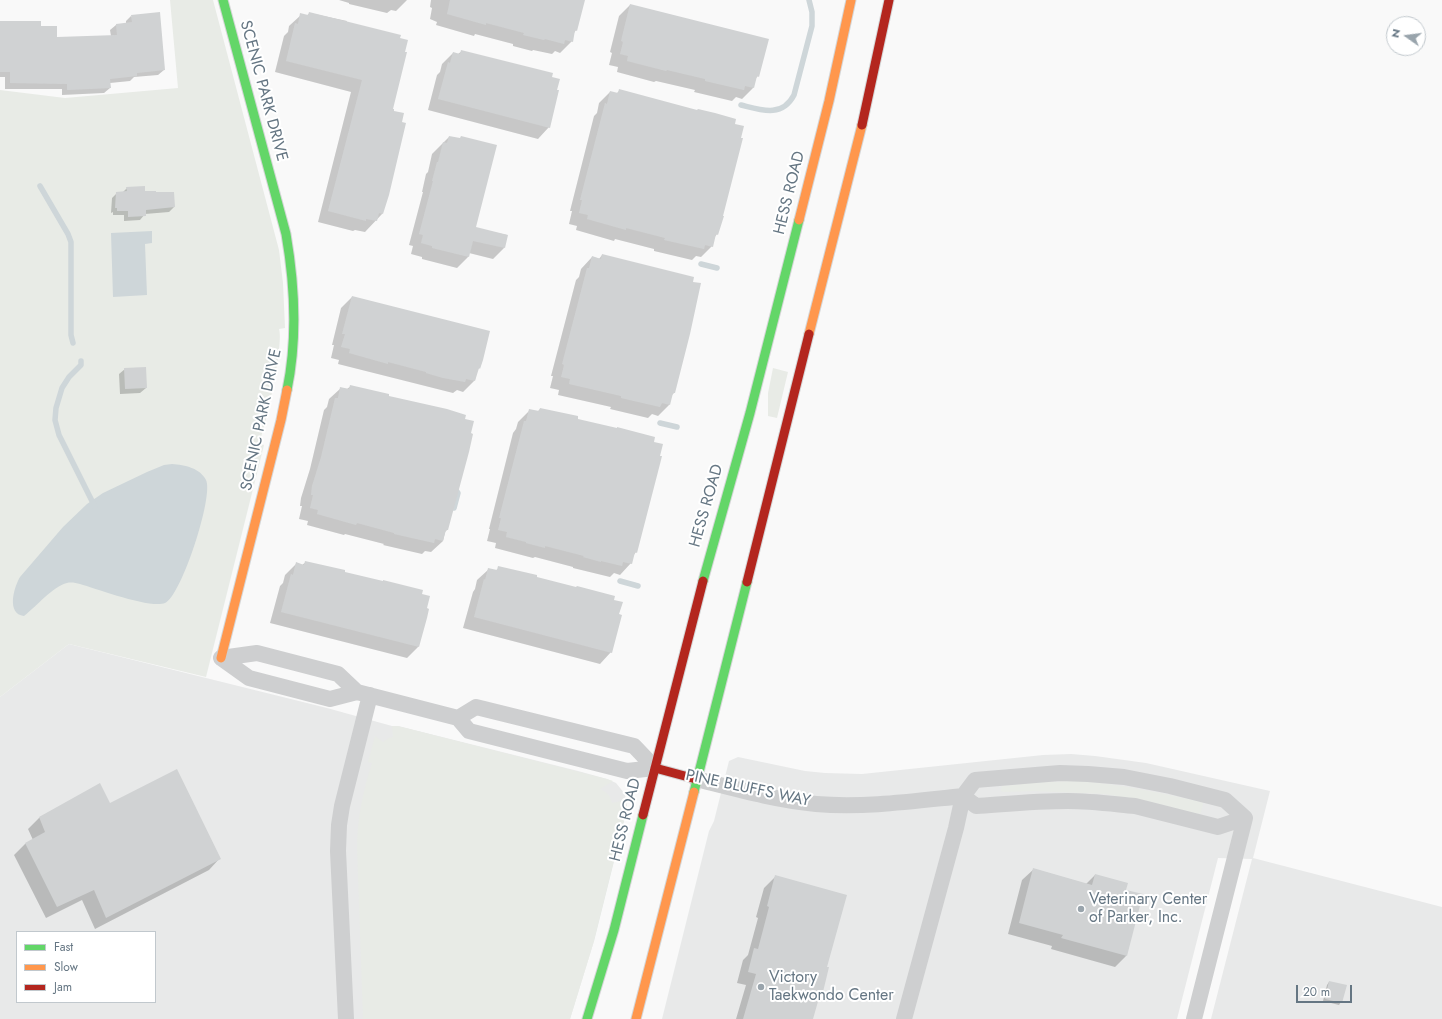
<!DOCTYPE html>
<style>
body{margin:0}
#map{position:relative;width:1442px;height:1019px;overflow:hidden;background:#f9f9f9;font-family:Jost,sans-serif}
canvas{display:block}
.legend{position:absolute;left:16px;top:931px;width:140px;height:72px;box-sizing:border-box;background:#fff;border:1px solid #c1c8cd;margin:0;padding:5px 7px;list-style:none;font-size:12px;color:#657683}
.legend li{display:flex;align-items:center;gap:8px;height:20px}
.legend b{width:20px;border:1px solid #c1c8cd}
.north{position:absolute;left:1386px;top:16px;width:40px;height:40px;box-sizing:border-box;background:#fff;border:1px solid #c1c8cd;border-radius:50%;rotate:284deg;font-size:11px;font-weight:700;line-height:16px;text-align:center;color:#657683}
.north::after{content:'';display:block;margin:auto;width:14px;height:18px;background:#99a4ac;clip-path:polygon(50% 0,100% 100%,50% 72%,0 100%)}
.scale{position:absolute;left:1296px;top:985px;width:56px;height:18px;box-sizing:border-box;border:2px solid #657683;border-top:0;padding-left:5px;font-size:12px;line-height:14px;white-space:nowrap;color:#657683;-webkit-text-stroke:3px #fff;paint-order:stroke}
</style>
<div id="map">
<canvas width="1442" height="1019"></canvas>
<ul class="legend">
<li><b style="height:5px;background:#63d668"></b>Fast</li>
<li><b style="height:5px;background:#ff974d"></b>Slow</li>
<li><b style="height:5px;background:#b3261e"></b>Jam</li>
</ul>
<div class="north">N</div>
<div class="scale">20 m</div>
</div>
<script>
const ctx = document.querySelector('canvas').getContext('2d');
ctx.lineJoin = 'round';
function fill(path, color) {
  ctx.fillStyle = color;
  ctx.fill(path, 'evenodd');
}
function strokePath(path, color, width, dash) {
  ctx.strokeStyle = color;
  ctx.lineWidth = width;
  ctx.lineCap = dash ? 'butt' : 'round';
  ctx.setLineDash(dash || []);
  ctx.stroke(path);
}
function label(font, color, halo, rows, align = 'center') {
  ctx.font = font + ' Jost,sans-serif';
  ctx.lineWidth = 4;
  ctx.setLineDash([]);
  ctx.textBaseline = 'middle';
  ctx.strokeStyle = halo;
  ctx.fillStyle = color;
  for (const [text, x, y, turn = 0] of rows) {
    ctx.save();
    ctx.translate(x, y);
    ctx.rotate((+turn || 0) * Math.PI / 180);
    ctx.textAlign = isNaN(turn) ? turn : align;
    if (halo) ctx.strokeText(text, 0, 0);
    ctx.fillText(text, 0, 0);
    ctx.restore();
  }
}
const built = new Path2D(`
 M69,644L327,708L392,726H398L578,771L607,779L616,783L625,794L627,809L594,941L570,1019H0V697ZM17,932H155V1002H17Z
 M1071,754L1095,756L1146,763L1270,791L1253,858L1442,907V1019H1211L1252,859L1218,858L1177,1019H662L709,831L714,821L729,761L738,757L805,771L825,773L862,774L1043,755Z`);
const green = new Path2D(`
 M170,0H213L279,250L283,283L285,328L279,329C284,343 266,427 259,443L264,445L206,677L69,644L0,697V90L65,98L178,88Z
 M773,368L788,372L777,418L768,416V393Z
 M392,726H398L607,779L613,781L600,789C607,792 610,795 612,803L626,800L627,809L594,941L570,1019H363L357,848C357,820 363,790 372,763L368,762L375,736L383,742L389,738L393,737Z
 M1083,781C1124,785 1162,793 1202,802L1203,804L1201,813L1198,814L1151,802L1104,794L1033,791L1004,792L1001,791V789L1002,786H1004L1041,782Z`);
const water = new Path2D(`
 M152,231V243L145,244L147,295L113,297L111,233Z
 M172,464C185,465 200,468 206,480C214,496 181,597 165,603C151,609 97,589 80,584C76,583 71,582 67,583C53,586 36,607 24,616C6,614 14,587 20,577L63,527L87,504L103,493L147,472L164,465Z`);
const shadow = new Path2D(`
 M339,0H407L396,11L391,10L387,13L349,4V3Z
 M431,0H584L576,30L574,33L572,41L560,53L555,51L552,54L533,50L532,51L513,46V44L475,34L474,36L436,25L437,22L430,19L432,8L430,7Z
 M630,5L758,76L755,79L753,88L742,99L736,97L732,101L694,92L695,90L656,81L654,82L617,72L618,67L609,65L612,53L610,52L619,16Z
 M310,13L347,21L346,23L392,109L382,214L365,232L355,230L353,231L318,222L351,92L275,72L284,36L288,32L289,26L301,15L306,16Z
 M131,16L164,70L158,75L134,77L130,81L110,83V88L104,93L62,95V89H5V77H0V22L40,27L56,38L111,36L110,30L116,25L126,24V21Z
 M462,51L549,127L538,139L428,110L437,75L440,72L442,64L453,53L458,54Z
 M620,90L717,234L714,238L712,246L701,257L696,256L692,260L654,251V249L615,239L614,241L576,230L577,226L569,224L572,211H570L594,116L597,113L599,103L610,92L616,94Z
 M449,137L475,228L507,235L504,248L493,259L469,253L468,257L457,268L422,259V257L411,254L413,246L409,245L423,192H422L426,174L428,172L432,154Z
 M127,188L144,192L174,207L169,212L145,214L140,220L124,221V215H113V212L111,213L112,198L117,193H122Z
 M602,255L674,393L671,396L669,405L658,416L652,414L648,418L610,409L611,407L558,395L559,390L550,388L553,376H551L576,280L579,277L581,269L592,257L599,259Z
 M352,297L489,332L479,368L477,370L475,380L463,392L457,390L453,393L338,364L339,360L331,358L334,345H332L341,308Z
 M125,369L146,388L140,393L120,394L119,374Z
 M351,386L447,530L445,532L443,541L431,552L425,551L422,554L383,545L384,544L345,534L344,535L307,525L308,521L299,519L302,506H300L301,498L310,469L324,410L327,407L329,399L341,388L347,389Z
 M540,409L636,552L633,556L631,563L620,575L614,573L610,577L573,568V567L535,557L533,558L495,548L496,543L487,541L490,529H489L513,433L516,429L518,422L530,410L537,412Z
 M306,562L421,595L426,609L418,647L407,658L270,623L280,586L283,583L285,575L296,564L302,565Z
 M499,568L613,601L611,652L600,664L463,628L473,592L475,589L477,580L489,569L495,571Z
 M100,785L109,805L220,858L209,870L95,929L82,900L46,918L14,855L25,844L33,840L28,829L39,818Z
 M1034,869L1086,884L1095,875L1124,890L1142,895L1126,956L1115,967L1051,949L1052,946L1008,934L1022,880Z
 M775,877L826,967L822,991L819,994L812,1019H736L746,985L737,983L743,960L748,955L758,918L756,917L764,888Z
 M1329,982L1341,1002L1339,1005L1323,1001L1327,985Z`);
const stream = new Path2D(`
 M741,105C761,110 782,118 794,95L812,26V12L809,0
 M40,186L68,234L71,242V335L73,343
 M701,264L717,268
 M81,361V365L69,377L62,388L56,408L55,420L59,435L95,507
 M660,423L677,427
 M454,487L458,493L454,508
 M620,581L638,586`);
const building = new Path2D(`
 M450,0H585L577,31L575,30L573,42L565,40L564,44L545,39L544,40L523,35L524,33L486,23V25L447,14Z
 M630,4L769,39L759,77L757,76L754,88L745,86L744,90L705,81V79L667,70L666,71L627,61L628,56L620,54L623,42L621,41Z
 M160,12L165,70L137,73V76L110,79L111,88L67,90V84L10,83V72H0V21H41V26H57V37L117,35L116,24L132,22L131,15Z
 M309,12L401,35L400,38L408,40L405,52H407L393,109H394V111L404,113L402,122L406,123L389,195L383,214L379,213L377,221L366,219V221L328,211L362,80L286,61L295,23L298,24L300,13L308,15Z
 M461,50L553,73L552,77L560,79L557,90H559L550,128L438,99L448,62L450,63L453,52L460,54Z
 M619,89L697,110L698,109L715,113L736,119L735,124L744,126L741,138H743L723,216H724L718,235L716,234L713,247L705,245L704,249L664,240L665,238L626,228V230L587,219L588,215L579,213L582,200H580L605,103L607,104L610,91L618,93Z
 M449,136L460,138L461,136L497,145L476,227L508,235L505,248L473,241L469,257L432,248V246L421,243L423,235L419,234L433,181H432L437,162H438L443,142L447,143Z
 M145,186V191H156V192H174L175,207L146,210V216L128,217V211H117V208H115L116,192L127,191L126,187Z
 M602,254L694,277L693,282L701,283L690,334L675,393H673L670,405L662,403L660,407L621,398V396L569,384L570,379L561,377L564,365L562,364L587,268H589L592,256L601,259Z
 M352,296L490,331L483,360L480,369L479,368L475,381L466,379L465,382L443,378L426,373V372L388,362V364L349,353L350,349L341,347L345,334H342Z
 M146,367L147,388L125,389L124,368Z
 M350,385L389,394V396L447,409L466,415L465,419L474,421L471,433L473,434L469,452L448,530H446L443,541L435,539L434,543L394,534V533L357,523L356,525L317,514L318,510L310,508L313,495H311L312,486L321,457L335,398H338L340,387L349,389Z
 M540,408L578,416V419L617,428V427L655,437L654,442L663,444L660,456H662L660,464L637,553L635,552L632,564L623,562L622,566L601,561V562L583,557L584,556L545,546V548L526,543V542L506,537L507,532L498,530L501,518H499L524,421H526L529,409L539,411Z
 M305,561L345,570V572L383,581V580L423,590L422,594L430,596L427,608L429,609L427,618L419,647L281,612L291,574L293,575L296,562L304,565Z
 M498,566L537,575V577L576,587L577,586L615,596L614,600L623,602L619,614L622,615L612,653L474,617L484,579L485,580L488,568L497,570Z
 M177,769L221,859L106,918L94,890L57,907L25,843L45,832L39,817L100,783L110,803Z
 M1033,868L1092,885L1095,874L1128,883L1126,890L1143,894L1127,956L1061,938L1063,935L1019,923Z
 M775,875L847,895L827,967H829L823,992L821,991L813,1019H743L756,974L748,972L754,948L758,949L769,907L767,906Z
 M1329,981L1347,985L1342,1003L1325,999Z`);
const street = new Path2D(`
 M221,658L249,678L330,699L357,692L458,718L469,731L627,771L655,768
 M221,658L257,653L338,674L357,692
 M458,718L476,707L634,746L655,768
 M696,779C736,789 775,800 816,804C865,808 914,801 963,796L976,806C1006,804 1037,801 1068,801C1090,801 1113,804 1135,806L1218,827L1245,818
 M346,1019L338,851L339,825L342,806L370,695
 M904,1019L956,828L963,796L975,780L1060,773L1088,774L1124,777L1170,786L1225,800L1245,818
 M1194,1019L1245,818`);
const fast = new Path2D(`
 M223,0L286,234C295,286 298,337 287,390
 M703,581L750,413L799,220
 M694,792L747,582
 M587,1019L614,930L643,815`);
const slow = new Path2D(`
 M799,220L829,101L851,0
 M809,334L862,125
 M221,658L281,420L287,390
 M636,1019L694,792`);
const jam = new Path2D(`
 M862,125L889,0
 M747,582L809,334
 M655,768L696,779
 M643,815L703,581`);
const markers = [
 [1081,909,4,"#99a4ac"],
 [761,987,4,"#99a4ac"]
];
const streetNames = [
 ["SCENIC PARK DRIVE",263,91,75],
 ["HESS ROAD",790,193,-76],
 ["SCENIC PARK DRIVE",262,420,-78],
 ["HESS ROAD",707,506,-74],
 ["PINE BLUFFS WAY",748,789,12],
 ["HESS ROAD",626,820,-76]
];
const poiNames = [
 ["Veterinary Center",1089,900],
 ["of Parker, Inc.",1089,918],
 ["Victory",769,978],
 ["Taekwondo Center",769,996]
];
fill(built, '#e8e9e9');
fill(green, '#e8ebe6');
fill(water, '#ced6d9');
fill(shadow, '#0003');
strokePath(stream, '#ced6d9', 5.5);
fill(building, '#d0d2d3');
strokePath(fast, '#d5d6d7', 11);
strokePath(slow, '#d5d6d7', 11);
strokePath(jam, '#d5d6d7', 11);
strokePath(street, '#cecfd0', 16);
strokePath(fast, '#63d668', 9);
strokePath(slow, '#ff974d', 9);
strokePath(jam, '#b3261e', 9);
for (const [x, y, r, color] of markers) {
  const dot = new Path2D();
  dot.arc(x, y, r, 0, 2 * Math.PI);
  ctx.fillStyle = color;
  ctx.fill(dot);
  strokePath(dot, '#fff', 1.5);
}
label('16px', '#657683', '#fff', streetNames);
label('16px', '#657683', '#fff', poiNames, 'left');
</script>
